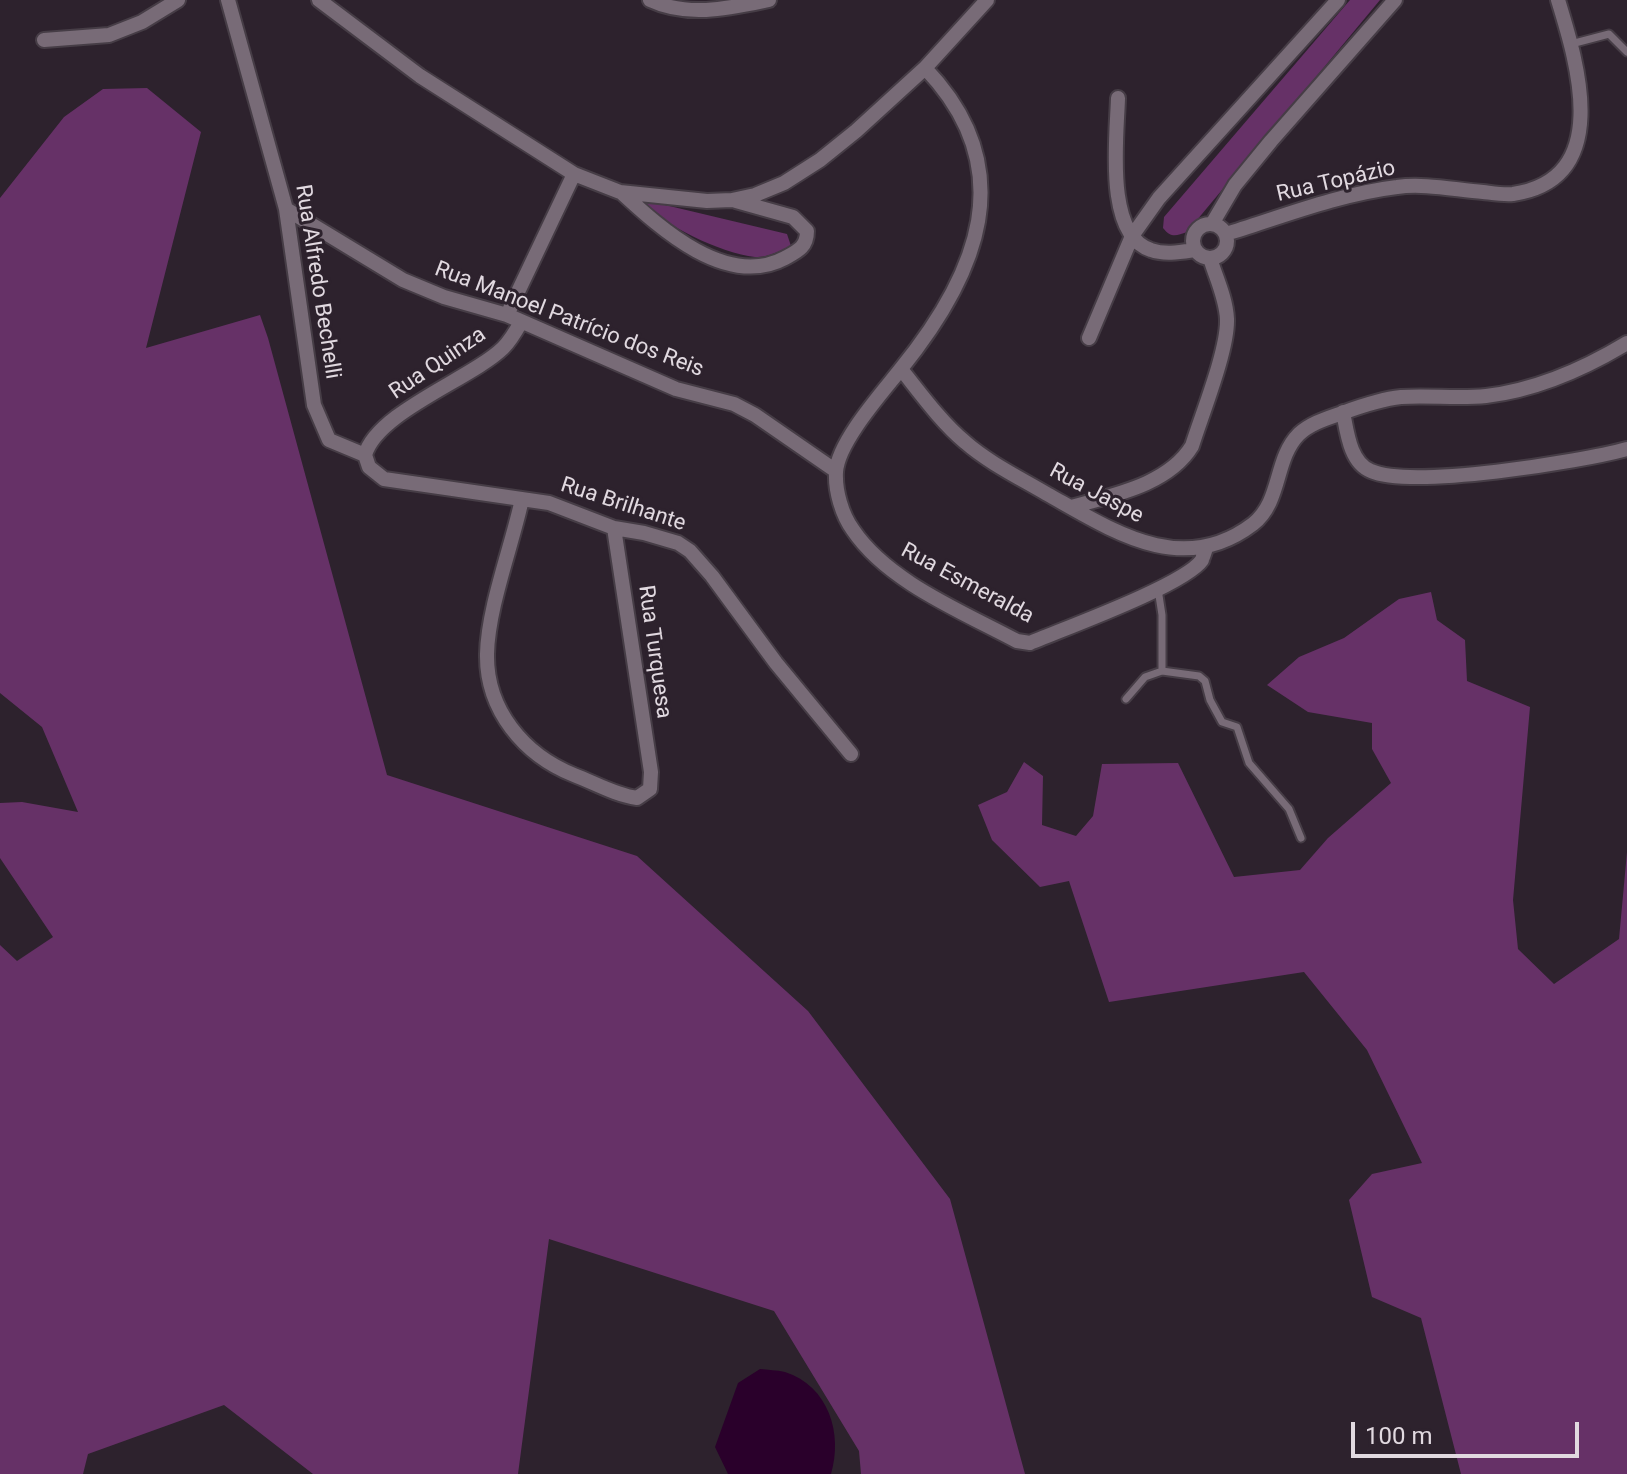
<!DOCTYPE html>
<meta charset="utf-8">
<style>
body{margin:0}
#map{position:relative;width:1627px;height:1474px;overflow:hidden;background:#2d222d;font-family:Roboto,sans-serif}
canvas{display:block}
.scale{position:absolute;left:1351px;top:1422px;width:228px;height:36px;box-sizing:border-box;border:4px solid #e1d9e0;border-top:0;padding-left:10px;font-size:24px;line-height:28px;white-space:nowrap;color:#e1d9e0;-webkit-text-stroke:6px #2d222d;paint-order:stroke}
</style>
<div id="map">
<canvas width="1627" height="1474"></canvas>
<div class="scale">100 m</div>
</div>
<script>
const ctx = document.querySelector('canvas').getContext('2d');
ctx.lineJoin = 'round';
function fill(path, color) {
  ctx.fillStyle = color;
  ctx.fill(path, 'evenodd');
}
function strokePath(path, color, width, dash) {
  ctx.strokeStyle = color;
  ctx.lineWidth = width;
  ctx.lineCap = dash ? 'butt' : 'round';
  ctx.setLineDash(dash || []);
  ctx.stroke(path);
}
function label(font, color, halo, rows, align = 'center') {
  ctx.font = font + ' Roboto,sans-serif';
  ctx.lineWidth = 6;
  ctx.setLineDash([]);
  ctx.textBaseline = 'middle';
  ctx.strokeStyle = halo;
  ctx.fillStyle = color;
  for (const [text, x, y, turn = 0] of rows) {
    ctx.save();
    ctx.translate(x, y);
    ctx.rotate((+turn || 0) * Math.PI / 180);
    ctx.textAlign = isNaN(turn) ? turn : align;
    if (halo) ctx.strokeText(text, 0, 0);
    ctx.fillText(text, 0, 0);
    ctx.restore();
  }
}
const green = new Path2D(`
 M1350,0H1380L1187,232C1176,236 1171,238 1163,228L1164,217Z
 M147,88L201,132L146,348L260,315L268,338L387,775L637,856L808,1011L950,1199L1025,1474H861L859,1451L774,1311L549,1239L518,1474H313L224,1405L88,1454L83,1474H0V945L17,961L53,937L0,858V803L22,802L78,812L42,727L0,693V198L64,117L103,89Z
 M640,199L787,234L791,246C780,251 767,258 755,257C721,253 661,225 640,199Z
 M1431,592L1437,620L1465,640L1467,681L1530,707L1513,900L1518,949L1554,984L1619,939L1627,852V1474H1461L1421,1318L1372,1297L1349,1200L1372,1174L1422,1163L1367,1050L1304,972L1109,1002L1069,881L1040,887L992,840L978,805L1007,792L1024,762L1043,776L1042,825L1076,836L1093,816L1102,764L1178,763L1234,877L1300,870L1328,838L1391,783L1372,749V723L1308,712L1267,685L1299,657L1344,638L1399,599Z`);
const water = new Path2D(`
 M760,1369C768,1370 777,1370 785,1372C829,1386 843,1434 831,1474H728L715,1447L738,1383Z`);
const service = new Path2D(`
 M1571,44L1609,34L1627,52
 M1162,671L1199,676L1205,681L1210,700L1222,722L1237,727L1249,763L1289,809L1301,838
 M1126,699L1145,677L1162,671V615L1158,589`);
const minor = new Path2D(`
 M228,0L286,209L314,405L329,440L365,455
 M319,0L420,76L574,174L620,192L707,201L732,200L755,195L784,183L820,160L856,131L925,68L987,0
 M650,0C688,18 730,8 769,0
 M44,40L109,35L142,22L178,0
 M925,68C1022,169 978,274 900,370C881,394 838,442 836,472C835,491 842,515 853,530C888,582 963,612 1017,641L1030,643C1063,629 1185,585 1202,560C1202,559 1206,549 1206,548
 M1118,98C1117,136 1104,235 1151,250C1165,255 1181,252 1195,250
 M621,192C661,229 727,289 785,258C798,251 807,247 807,231L793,217L736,201
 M286,209L403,280L444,297L507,315L676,389L734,404L755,415L836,471
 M1193 241a17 17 0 1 1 34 0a17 17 0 1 1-34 0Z
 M1212,224L1235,185L1271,141L1395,0
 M1226,234C1281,217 1339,194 1397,187C1424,183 1456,190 1483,192C1492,193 1504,195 1513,194C1613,179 1578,65 1558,0
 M507,315L574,174
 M521,322C516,331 511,340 503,348C471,379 377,412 365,455L369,467L384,479L549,503L614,528L644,533L678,543L690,551L712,576L776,663L851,754
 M1089,338L1132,236L1159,198L1338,0
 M901,369C921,394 941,422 965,442C989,463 1020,478 1047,494C1113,531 1182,578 1253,524C1282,501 1274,459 1299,434C1311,423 1328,418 1342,413C1361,406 1381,399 1401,397C1429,395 1458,399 1486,396C1536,390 1584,369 1627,343
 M1343,412C1347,432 1350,463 1371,471C1412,489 1580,462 1627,449
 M522,499C512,546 488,607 487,654C486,710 524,755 574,775C595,783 615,795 637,798L650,789L651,772L614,528
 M1071,507C1113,495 1168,485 1192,446C1202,414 1228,350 1227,319C1226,298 1216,278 1210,258`);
const streetNames = [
 ["Rua Topázio",1336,182,-13],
 ["Rua Alfredo Bechelli",317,282,81],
 ["Rua Manoel Patrício dos Reis",569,320,21],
 ["Rua Quinza",438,364,-34],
 ["Rua Jaspe",1096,494,28],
 ["Rua Brilhante",623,505,18],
 ["Rua Esmeralda",967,584,28],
 ["Rua Turquesa",654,652,82]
];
fill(green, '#663167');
fill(water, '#2a002b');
strokePath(service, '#463d46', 11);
strokePath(minor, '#463d46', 18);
strokePath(service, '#786b77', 7);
strokePath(minor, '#786b77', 14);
label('22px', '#e1d9e0', '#2d222d', streetNames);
</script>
